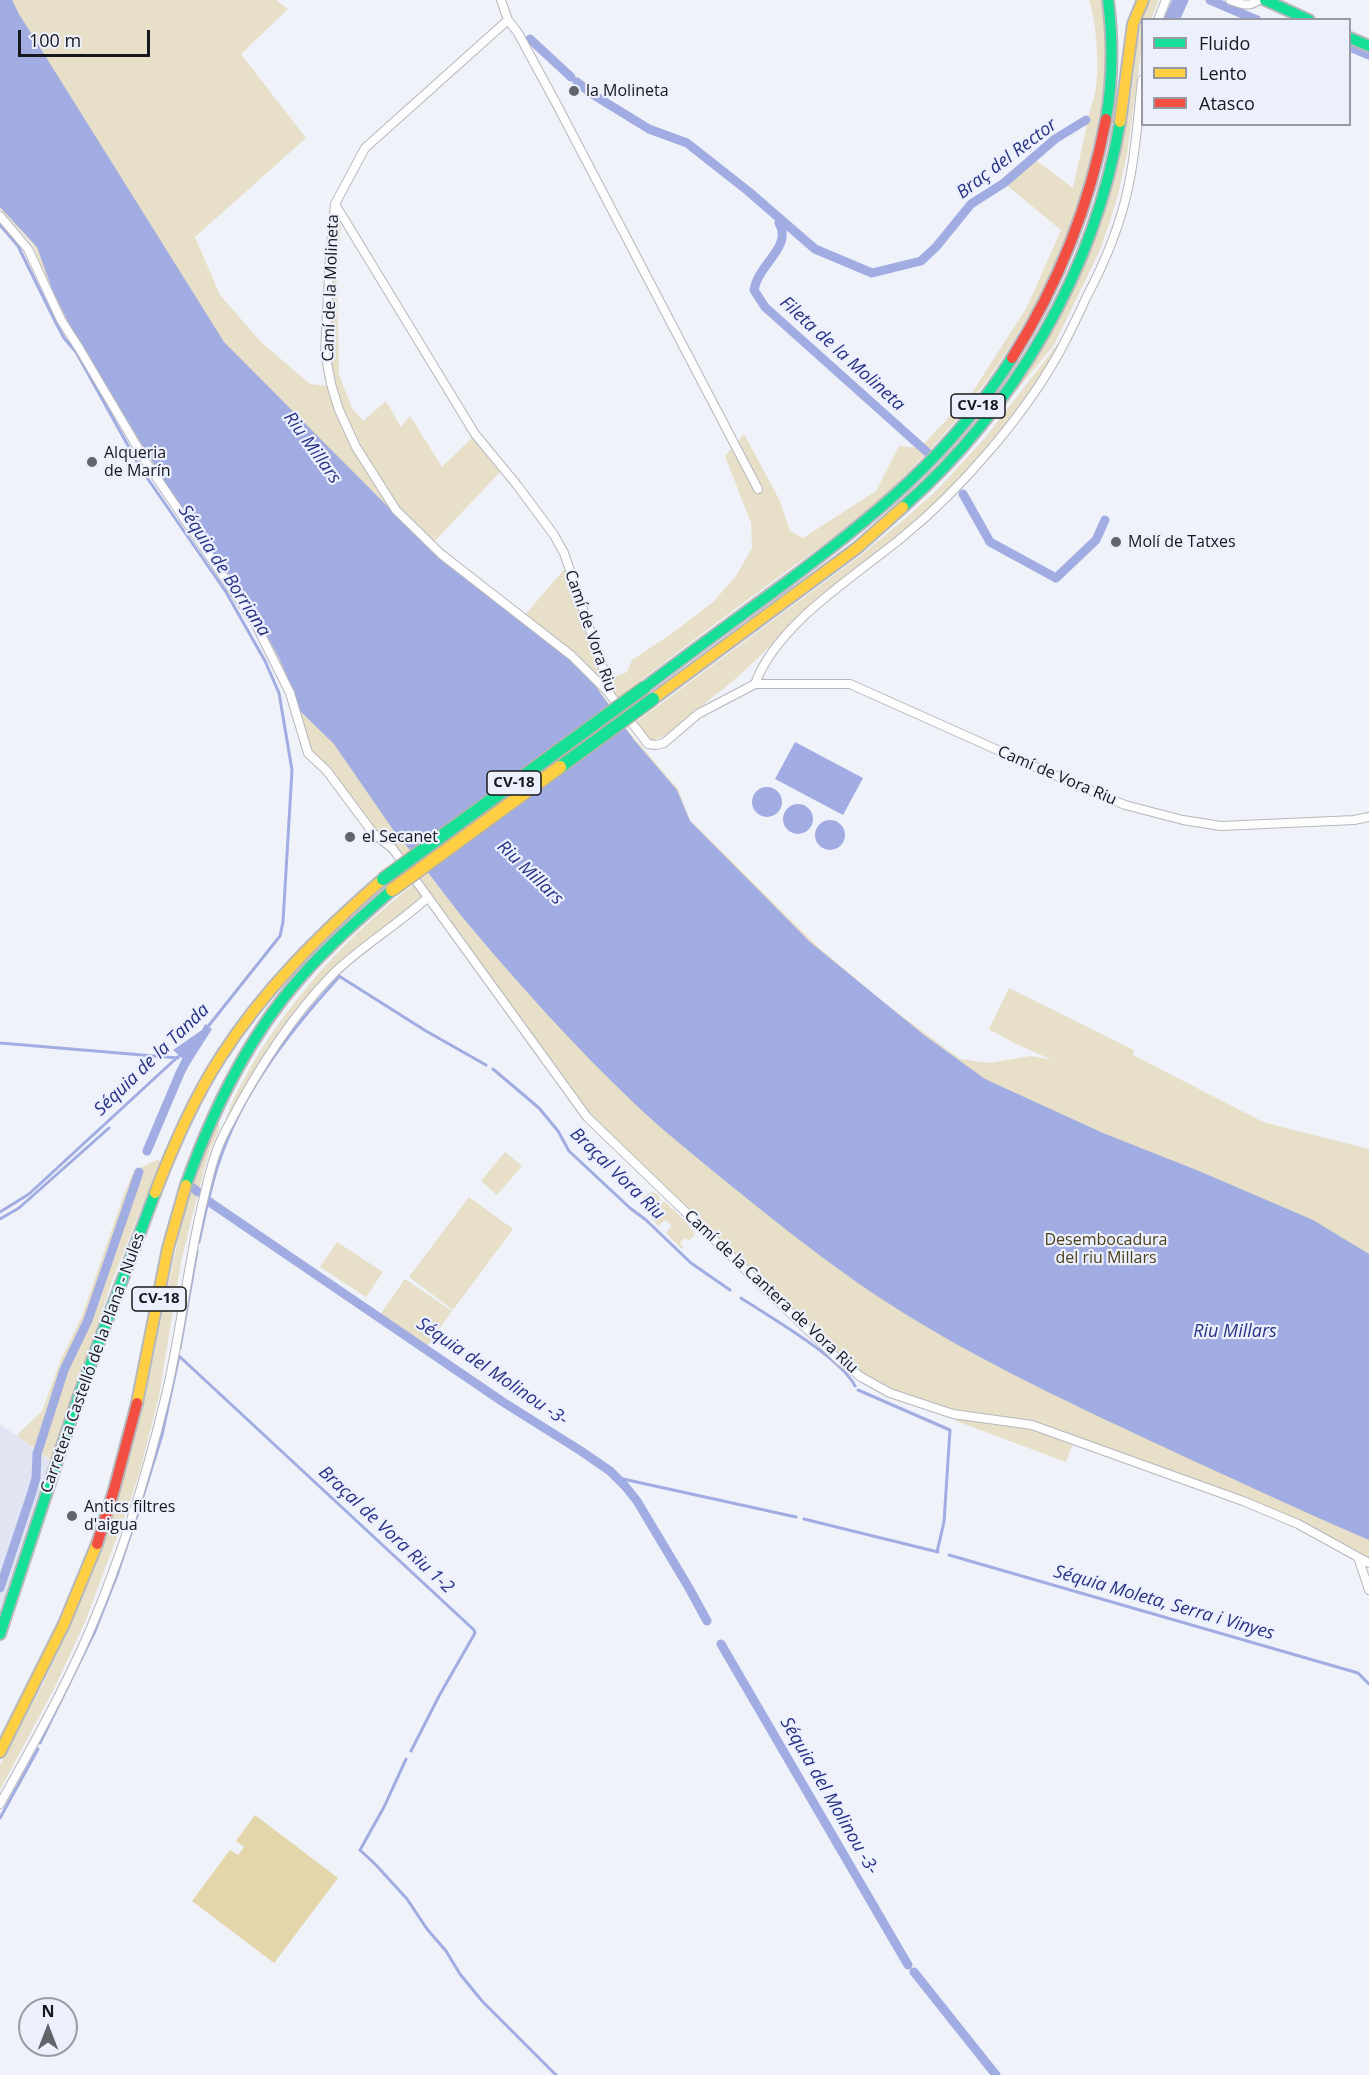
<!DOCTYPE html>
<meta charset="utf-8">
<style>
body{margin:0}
#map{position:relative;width:1369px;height:2075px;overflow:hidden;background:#f0f2f9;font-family:"Open Sans",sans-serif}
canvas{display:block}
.legend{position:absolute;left:1141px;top:18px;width:210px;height:108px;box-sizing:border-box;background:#ecf0fd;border:2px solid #979aa3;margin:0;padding:8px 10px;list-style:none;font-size:18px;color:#17181d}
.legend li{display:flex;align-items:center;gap:12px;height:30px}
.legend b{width:30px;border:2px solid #979aa3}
.north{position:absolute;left:18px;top:1997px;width:60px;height:60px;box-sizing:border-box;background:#ecf0fd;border:2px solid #979aa3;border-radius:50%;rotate:0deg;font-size:16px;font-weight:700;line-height:24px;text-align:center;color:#17181d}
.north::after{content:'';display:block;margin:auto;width:21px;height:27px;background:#63646a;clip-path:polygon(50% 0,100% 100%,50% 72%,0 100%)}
.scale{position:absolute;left:18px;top:30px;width:132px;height:27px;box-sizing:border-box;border:3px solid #17181d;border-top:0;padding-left:8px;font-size:18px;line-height:21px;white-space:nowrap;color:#17181d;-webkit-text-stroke:4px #ecf0fd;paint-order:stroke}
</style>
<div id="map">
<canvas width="1369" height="2075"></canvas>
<ul class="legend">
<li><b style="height:8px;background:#16e098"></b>Fluido</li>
<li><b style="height:8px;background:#ffcf43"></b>Lento</li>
<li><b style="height:8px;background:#f24e42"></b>Atasco</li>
</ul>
<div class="north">N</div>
<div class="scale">100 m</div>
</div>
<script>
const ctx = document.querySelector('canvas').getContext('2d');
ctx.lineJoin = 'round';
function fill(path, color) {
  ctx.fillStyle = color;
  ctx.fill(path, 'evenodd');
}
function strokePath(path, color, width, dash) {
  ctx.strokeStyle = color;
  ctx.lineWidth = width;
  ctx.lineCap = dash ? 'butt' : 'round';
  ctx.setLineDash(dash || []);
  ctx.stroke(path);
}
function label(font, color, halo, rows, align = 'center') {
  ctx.font = font + ' "Open Sans",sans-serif';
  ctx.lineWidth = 4.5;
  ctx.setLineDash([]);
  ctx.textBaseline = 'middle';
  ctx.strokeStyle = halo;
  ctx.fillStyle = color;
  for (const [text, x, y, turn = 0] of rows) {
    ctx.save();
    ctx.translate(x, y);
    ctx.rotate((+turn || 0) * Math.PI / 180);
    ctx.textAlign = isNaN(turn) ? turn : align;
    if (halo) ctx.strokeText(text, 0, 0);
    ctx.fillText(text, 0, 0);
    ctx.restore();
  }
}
const built = new Path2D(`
 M0,1424L52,1462L0,1616Z`);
const green = new Path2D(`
 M0,0H276L288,9L241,54L306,138L195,237L220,295L261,342L310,384L328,386L351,444L390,509L418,536L479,589L565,654L593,681L629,732L678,789L690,820L817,946L887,1005L960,1059L989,1063L1030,1056L1052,1060L1012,1042L989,1029L1009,988L1134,1050L1133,1055L1263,1122L1369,1149V1559L1314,1529L1032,1424L954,1413L890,1392L839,1359L598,1126L394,844L374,829L330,768L311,752L294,692L254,617L151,463L71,331L50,289L33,245L0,209Z
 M1089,0H1103C1110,65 1102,112 1086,175C1054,297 982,404 890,490C852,526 807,556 765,587C715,624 665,661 616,700L609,679L627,672L632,660L674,632L713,602L736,576L752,548L751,523L725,456L744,434L779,499L790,531L803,538L876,491L899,446L920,448L973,391L1027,307L1061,230L1004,183L1033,158L1073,188L1091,106C1102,85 1097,23 1089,0Z
 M1150,0H1159L1151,19L1142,20V46L1127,154L1118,195L1109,224L1100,250L1054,345L1008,401C1057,326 1099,249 1119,161C1125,133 1130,104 1134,75C1137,49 1136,24 1150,0Z
 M336,217L341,226L337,271L339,375L352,408L363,421L386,401L401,427L410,416L442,467L472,438L500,472L433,543L398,509L358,447L337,398L328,352Z
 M1063,337L1059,346L1038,380L1003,427L951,488L903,533L808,610L740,675L665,736L651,741L648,740L635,723L861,555L907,517L938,489L985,438Z
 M567,566L606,689L524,616Z
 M416,883L426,897L376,936L301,1008L224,1129C228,1106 238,1090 249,1070C291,998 349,933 416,883Z
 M217,1121L219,1124V1130L208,1155L195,1205L181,1262L159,1396L140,1471L126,1513L85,1622L54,1689L0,1790V1765L42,1686L72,1623L99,1554L115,1505L141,1415L184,1211L206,1147Z
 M505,1152L522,1166L497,1195L481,1181Z
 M157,1160L160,1161L111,1284L52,1461L17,1436L18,1434L42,1411L61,1359L82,1316L124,1194L134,1171Z
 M651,1192L656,1193L660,1198L659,1206L664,1201L682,1218L695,1234L689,1241L685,1238L680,1243L684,1248L682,1249L666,1233L672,1226L665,1220L658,1226L650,1217L659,1207L651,1210L644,1206L643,1197Z
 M469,1197L513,1229L453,1310L409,1277Z
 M337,1242L383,1272L366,1297L320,1267Z
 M405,1279L452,1311L426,1348L379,1316Z
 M955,1416L1032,1426L1074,1440L1066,1462L956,1421Z`);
const forest = new Path2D(`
 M255,1815L338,1878L274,1963L192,1901L230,1850L238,1855L244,1847L236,1841Z`);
const water = new Path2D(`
 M0,0H12L19,14L224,342L418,537L480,590L564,655L591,680L634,740L677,790L690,821L810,942L924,1035L985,1079L1103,1133L1199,1171L1313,1220L1369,1254V1540C1292,1507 1216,1471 1140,1436C1042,1390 944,1343 855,1281C810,1249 767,1215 724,1180C694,1155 663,1131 635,1104C576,1048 521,987 469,925C444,895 422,862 396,834L334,744L300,711L294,691L278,656L246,598L182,510L72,330L52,289L37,247L0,207Z
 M795,742L863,778L843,815L775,779Z
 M752 802a15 15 0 1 1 30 0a15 15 0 1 1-30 0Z
 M783 819a15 15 0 1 1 30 0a15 15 0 1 1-30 0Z
 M815 835a15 15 0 1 1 30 0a15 15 0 1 1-30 0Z
 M205,1024L212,1029L186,1070L180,1065L184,1060L173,1050L202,1030Z`);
const stream = new Path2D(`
 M0,225L18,246L55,321L64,338L76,352L141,469L226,592L265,661L279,693L292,770L283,922L280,936L206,1029
 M339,976L426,1031L486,1065
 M0,1043L178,1058
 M493,1069L539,1108L558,1131L569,1151L630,1208L646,1220L691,1263L730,1290
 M0,1212L29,1194L182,1053
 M0,1219L19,1208L109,1128
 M199,1242C205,1215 210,1188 219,1162C242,1092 290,1031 338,978
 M741,1298C770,1317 840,1357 855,1386
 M180,1348L197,1251
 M179,1356L474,1630L475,1633L439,1696L411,1751
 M858,1390L950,1430L944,1522L937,1552
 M610,1471L623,1479L796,1517
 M136,1519L162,1435L179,1356
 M804,1519L938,1552
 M949,1555L1358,1673L1369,1684
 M40,1743L95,1631L117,1575L134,1524
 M406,1759L384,1807L360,1850L376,1865L407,1899L427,1929L446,1951L460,1974L482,2001L556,2075
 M0,1818L38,1749`);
const canal = new Path2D(`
 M1210,0L1257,20
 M1168,20L1177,0
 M1175,20L1184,0
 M530,39L571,77
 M1350,47L1369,55
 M577,82L592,94L649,129L687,143L748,191L815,249L872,273L921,261L936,247L971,204L1004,183L1055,139L1086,120
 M779,223C793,247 758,264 754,290L765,307L927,452
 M963,494L990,542L1056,578L1096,540L1105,520
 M147,1151L180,1073L188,1057
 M193,1188L198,1192
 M208,1201L503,1402L581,1451L610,1471L625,1486L637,1501L689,1588L707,1621
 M0,1588L32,1492L36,1478L37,1454L64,1370L88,1320L139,1172
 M721,1644L908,1965
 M914,1972L996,2075`);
const street = new Path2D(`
 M501,0L508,20L518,33L557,105L758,489
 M1230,0C1241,4 1249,8 1259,0
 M508,20L365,148L335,204L330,256L325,352L331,384L339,410L356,447L396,510L441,554L572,656L608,692L648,744L656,745L664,743L698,714L755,684H850L1040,769L1125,805L1183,820L1221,826L1354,820L1369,817
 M1158,20L1166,0
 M335,204L475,434L517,485L554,535L564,553L604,671L608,690
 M0,216L28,249L61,320L79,348L148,465L255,623L290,693L308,753L327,771L373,833L393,849L587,1117L839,1360L861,1377L890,1393L953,1414L1032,1425L1243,1501L1298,1524L1369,1563
 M755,684C777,623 856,576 905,535C961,489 1025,415 1060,351C1069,334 1078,316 1086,298C1104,264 1120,227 1128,188C1136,153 1138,116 1142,80
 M1358,1557L1369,1590
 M0,1804C32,1747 64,1690 90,1630C122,1555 146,1478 165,1399C181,1334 187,1267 203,1201C209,1176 214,1151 227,1128C255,1074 289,1019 332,975C361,946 398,925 428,897`);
const fast = new Path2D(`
 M1265,0L1309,20
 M1350,38L1369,46
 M1106,119C1113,79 1113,40 1108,0
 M903,507C1015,408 1095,270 1120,122
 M645,687C691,652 738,618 784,584C875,515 950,456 1012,358
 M186,1185C212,1112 248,1037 300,978C328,946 360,918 392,890
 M0,1634L79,1395L155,1193`);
const slow = new Path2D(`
 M1120,122L1133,24L1143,0
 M653,699L857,548L903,507
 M155,1193C173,1146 193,1100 220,1058C264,989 322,932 383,879
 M137,1403L168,1248L186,1185
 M0,1752L64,1624L97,1544`);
const jam = new Path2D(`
 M1012,358C1058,285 1090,204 1106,119
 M97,1544L114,1490L137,1403`);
const fastBridge = new Path2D(`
 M560,767L653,699
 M383,879L645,687`);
const slowBridge = new Path2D(`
 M392,890L560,767`);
const markers = [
 [574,91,6,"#63646a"],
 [92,462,6,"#63646a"],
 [1116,542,6,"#63646a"],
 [350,837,6,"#63646a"],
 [72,1516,6,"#63646a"]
];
const shields = [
 [978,406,54],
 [514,783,54],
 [159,1299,54]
];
const shieldNames = [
 ["CV-18",978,406],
 ["CV-18",514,783],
 ["CV-18",159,1299]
];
const poiNames = [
 ["la Molineta",586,91],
 ["Alqueria",104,453],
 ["de Marín",104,471],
 ["Molí de Tatxes",1128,542],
 ["el Secanet",362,837],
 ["Antics filtres",84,1507],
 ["d'aigua",84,1525]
];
const streetNames = [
 ["Camí de la Molineta",331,288,-88],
 ["Camí de Vora Riu",590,631,71],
 ["Camí de Vora Riu",1057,776,23],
 ["Camí de la Cantera de Vora Riu",771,1292,43],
 ["Carretera Castelló de la Plana - Nules",93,1363,-70]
];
const parkNames = [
 ["Desembocadura",1106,1240],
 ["del riu Millars",1106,1258]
];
const waterNames = [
 ["Braç del Rector",1007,159,-37],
 ["Fileta de la Molineta",842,354,42],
 ["Riu Millars",312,448,54],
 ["Séquia de Borriana",224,571,57],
 ["Riu Millars",530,873,44],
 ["Séquia de la Tanda",152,1060,-44],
 ["Braçal Vora Riu",617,1174,44],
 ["Riu Millars",1235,1332],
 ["Séquia del Molinou -3-",492,1372,34],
 ["Braçal de Vora Riu 1-2",386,1530,43],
 ["Séquia Moleta, Serra i Vinyes",1164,1603,16],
 ["Séquia del Molinou -3-",829,1796,60]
];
fill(built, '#e1e4f2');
fill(green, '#e7dfc8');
fill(forest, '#e3d6ab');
fill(water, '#a1ade2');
strokePath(stream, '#a1ade2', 3);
strokePath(canal, '#a1ade2', 9);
strokePath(street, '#b6b7bc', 10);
strokePath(fast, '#b6b7bc', 14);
strokePath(slow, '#b6b7bc', 14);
strokePath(jam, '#b6b7bc', 14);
strokePath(street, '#fdfdfe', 8);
strokePath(fast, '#16e098', 10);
strokePath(slow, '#ffcf43', 10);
strokePath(jam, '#f24e42', 10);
strokePath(fastBridge, '#b5b2a6', 15, []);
strokePath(slowBridge, '#b5b2a6', 15, []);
strokePath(fastBridge, '#16e098', 12);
strokePath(slowBridge, '#ffcf43', 12);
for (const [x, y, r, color] of markers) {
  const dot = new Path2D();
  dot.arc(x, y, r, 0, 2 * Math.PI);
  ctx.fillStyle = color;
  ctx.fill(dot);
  strokePath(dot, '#ecf0fd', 2);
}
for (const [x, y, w] of shields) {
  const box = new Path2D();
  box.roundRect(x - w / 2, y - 12, w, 24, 4.5);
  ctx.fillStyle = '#ecf0fd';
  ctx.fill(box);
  strokePath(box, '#17181d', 1.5);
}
label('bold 15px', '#17181d', null, shieldNames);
label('16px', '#17181d', '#ecf0fd', poiNames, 'left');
label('16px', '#17181d', '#ecf0fd', streetNames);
label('16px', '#4c411d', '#ecf0fd', parkNames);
label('italic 18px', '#283284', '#ecf0fd', waterNames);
</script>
